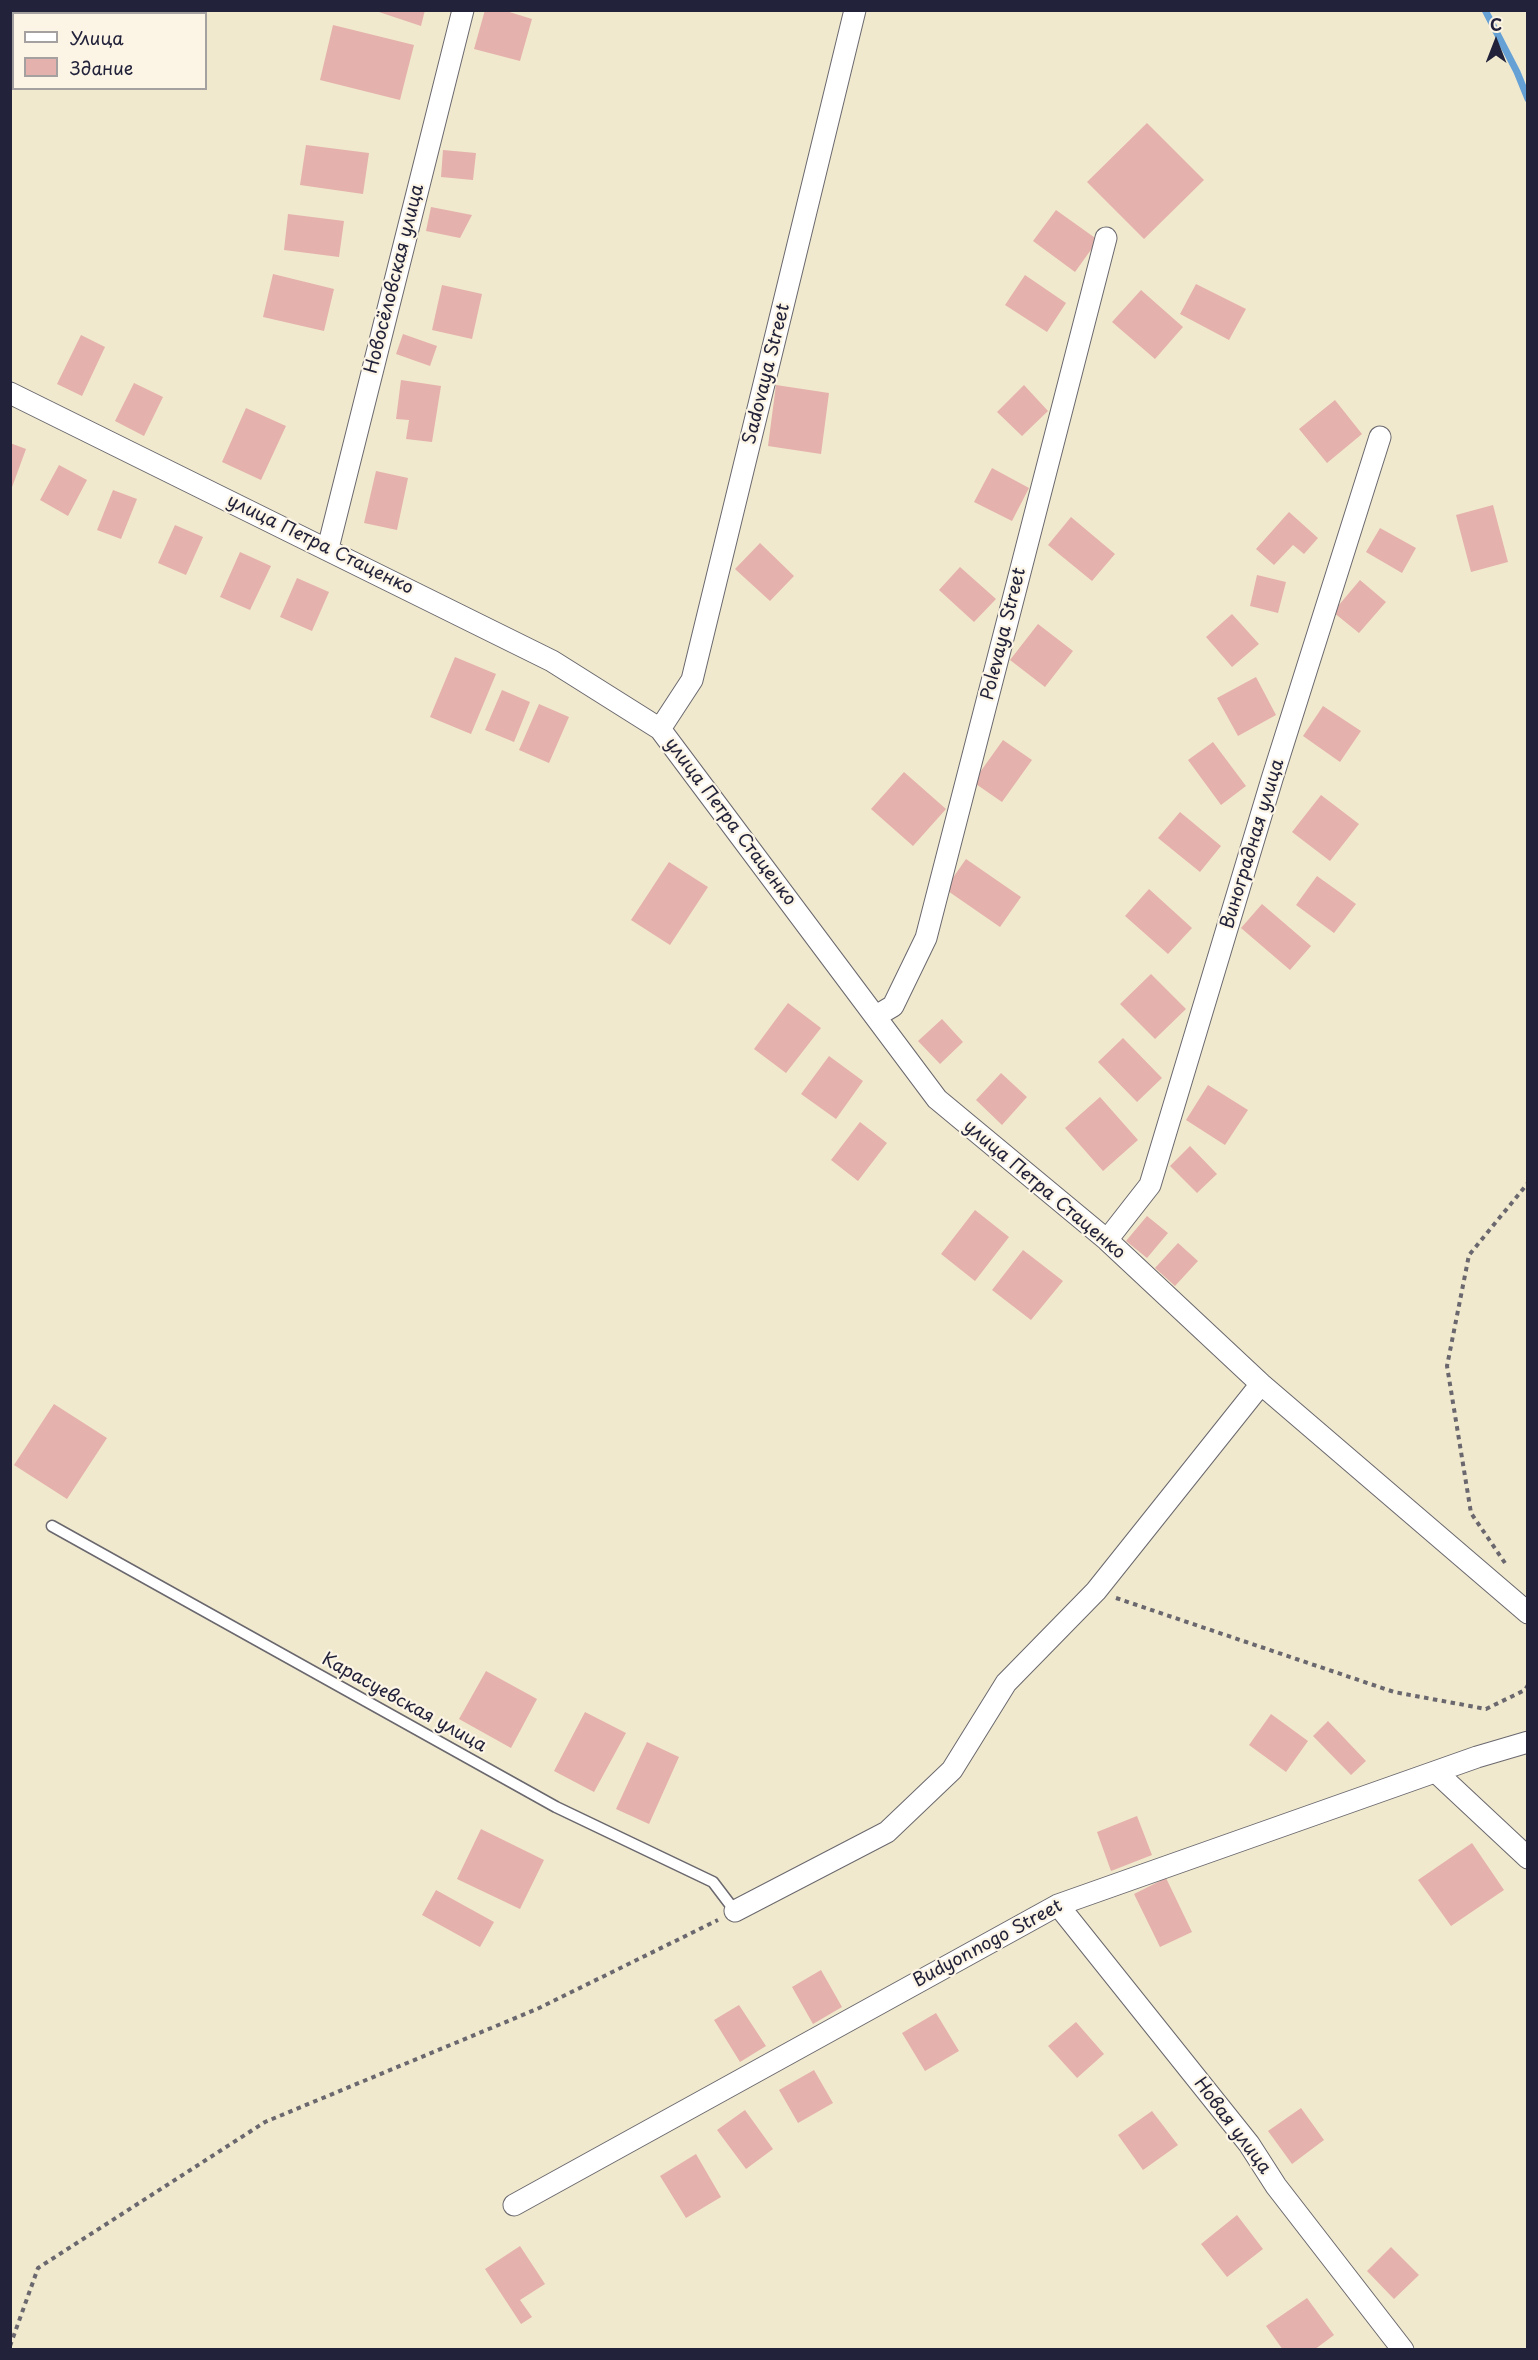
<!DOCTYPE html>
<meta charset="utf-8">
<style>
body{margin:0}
#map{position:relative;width:1538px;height:2360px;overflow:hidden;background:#f0e9cd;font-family:"Playpen Sans",sans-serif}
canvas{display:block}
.frame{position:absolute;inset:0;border:12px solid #22223b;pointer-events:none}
.legend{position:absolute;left:12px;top:12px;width:195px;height:78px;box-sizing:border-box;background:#fcf5e5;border:2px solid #a5a1a1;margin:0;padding:8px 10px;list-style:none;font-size:18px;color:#22223b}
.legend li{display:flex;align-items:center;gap:12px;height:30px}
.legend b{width:30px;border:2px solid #a5a1a1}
.north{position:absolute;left:1466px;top:12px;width:60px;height:60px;-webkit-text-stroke:4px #fcf5e5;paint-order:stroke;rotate:0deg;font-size:16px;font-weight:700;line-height:24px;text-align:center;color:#22223b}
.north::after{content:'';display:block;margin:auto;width:21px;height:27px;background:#22223b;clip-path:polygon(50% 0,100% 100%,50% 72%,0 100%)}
</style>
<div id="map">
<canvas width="1538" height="2360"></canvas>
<div class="frame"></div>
<ul class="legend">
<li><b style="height:8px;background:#fff"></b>Улица</li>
<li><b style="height:16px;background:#e5b1ac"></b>Здание</li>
</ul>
<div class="north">С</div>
</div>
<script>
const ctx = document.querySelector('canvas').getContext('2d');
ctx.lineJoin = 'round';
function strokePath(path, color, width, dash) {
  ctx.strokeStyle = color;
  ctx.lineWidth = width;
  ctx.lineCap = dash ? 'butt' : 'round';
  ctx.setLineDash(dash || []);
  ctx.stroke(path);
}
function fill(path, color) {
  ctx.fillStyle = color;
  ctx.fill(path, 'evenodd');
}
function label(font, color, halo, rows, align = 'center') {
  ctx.font = font + ' "Playpen Sans",sans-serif';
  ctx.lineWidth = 4.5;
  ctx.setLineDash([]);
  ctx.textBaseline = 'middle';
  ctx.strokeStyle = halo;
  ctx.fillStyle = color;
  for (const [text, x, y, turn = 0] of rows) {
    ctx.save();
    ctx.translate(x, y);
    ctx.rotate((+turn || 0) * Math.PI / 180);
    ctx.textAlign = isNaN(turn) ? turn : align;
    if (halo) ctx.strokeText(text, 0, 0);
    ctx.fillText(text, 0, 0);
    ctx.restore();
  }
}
const stream = new Path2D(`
 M1485,10L1517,72L1528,99`);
const building = new Path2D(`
 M373,10H425L421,26Z
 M485,10H503L532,19L520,61L474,49Z
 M333,25L414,45L400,100L320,80Z
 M1147,123L1204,180L1144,239L1087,182Z
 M306,145L369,153L363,194L300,185Z
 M443,150L476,153L473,180L441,177Z
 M431,207L472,215L460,238L426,231Z
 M1056,210L1098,240L1075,272L1033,241Z
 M288,214L344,221L339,257L284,250Z
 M273,274L334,289L324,331L263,317Z
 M1025,275L1066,303L1047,332L1005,305Z
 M1196,284L1246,309L1229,340L1180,314Z
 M442,285L482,294L472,339L432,330Z
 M1141,290L1183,327L1155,359L1112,322Z
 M403,334L437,346L430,366L396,354Z
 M81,335L105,347L82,396L57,384Z
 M401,380L441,386L432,442L406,439L409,420L396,419Z
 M134,383L163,397L144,436L115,421Z
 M776,385L829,393L821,454L768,446Z
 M1024,385L1048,411L1022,436L997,412Z
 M1335,400L1362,434L1327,463L1299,429Z
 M246,408L286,426L261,480L222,462Z
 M10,443L26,449L11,490H10Z
 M59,465L87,480L68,516L40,500Z
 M992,468L1029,488L1012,521L974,502Z
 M376,471L408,478L397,530L364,523Z
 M113,490L137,499L121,539L97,530Z
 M1493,505L1508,562L1471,572L1456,515Z
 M1289,512L1318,538L1304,554L1293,545L1274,565L1256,549Z
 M1071,517L1115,554L1092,581L1048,545Z
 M175,525L203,537L186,575L158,563Z
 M1380,528L1416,548L1402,573L1366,552Z
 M760,543L794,576L770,601L735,569Z
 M240,552L271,566L250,610L220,597Z
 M960,567L996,599L974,622L939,590Z
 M1257,575L1286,582L1278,613L1250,606Z
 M297,578L329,592L312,631L280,617Z
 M1360,580L1386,602L1359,633L1333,612Z
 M1232,614L1259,644L1232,667L1206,637Z
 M1038,624L1073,651L1045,687L1010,660Z
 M455,657L496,674L471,734L430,717Z
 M1256,677L1276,715L1238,736L1217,698Z
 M502,690L530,702L514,742L485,730Z
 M539,704L569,717L549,763L519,750Z
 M1323,706L1361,731L1340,762L1303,736Z
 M1003,740L1032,760L1002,802L973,782Z
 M1213,742L1246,786L1221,805L1188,760Z
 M904,772L946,809L913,846L871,809Z
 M1321,795L1359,824L1330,861L1292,832Z
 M1180,812L1221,846L1200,872L1158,838Z
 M966,859L1021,897L1000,927L945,889Z
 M669,862L708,887L670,945L631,920Z
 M1317,876L1356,904L1334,933L1296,905Z
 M1149,889L1192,928L1168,954L1125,916Z
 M1262,904L1311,946L1290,970L1241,928Z
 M1151,974L1186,1009L1155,1039L1120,1004Z
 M788,1003L821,1028L786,1073L754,1049Z
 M942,1019L963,1042L940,1064L918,1041Z
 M1123,1038L1162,1078L1137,1102L1098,1062Z
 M829,1056L863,1081L836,1119L801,1094Z
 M1001,1073L1027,1097L1002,1125L976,1100Z
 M1208,1085L1248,1110L1225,1145L1186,1120Z
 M1100,1097L1138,1140L1103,1171L1065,1128Z
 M860,1122L887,1143L858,1181L831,1160Z
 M1190,1146L1217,1174L1197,1193L1170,1166Z
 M975,1210L1009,1237L975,1281L941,1254Z
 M1147,1216L1168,1233L1147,1258L1126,1241Z
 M1178,1243L1198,1261L1175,1286L1155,1268Z
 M1023,1250L1063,1281L1031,1320L992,1290Z
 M54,1404L107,1438L67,1499L14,1465Z
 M486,1671L537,1699L511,1748L459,1719Z
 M585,1712L626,1733L594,1792L554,1771Z
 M1271,1714L1308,1741L1286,1772L1249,1745Z
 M1328,1721L1366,1761L1351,1775L1313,1736Z
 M647,1742L679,1757L649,1824L616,1809Z
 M1137,1816L1152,1855L1111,1871L1097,1832Z
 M481,1829L544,1860L520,1909L457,1879Z
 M1472,1843L1504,1890L1451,1926L1418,1880Z
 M1166,1878L1192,1932L1160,1947L1134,1894Z
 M436,1890L494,1922L480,1947L422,1915Z
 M821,1970L842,2007L813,2024L792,1987Z
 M739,2005L766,2046L740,2062L714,2020Z
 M936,2013L959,2051L925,2071L902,2033Z
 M1076,2022L1104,2054L1077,2078L1048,2046Z
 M814,2070L833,2103L798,2123L779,2090Z
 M1301,2108L1324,2140L1292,2164L1268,2131Z
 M745,2110L773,2149L746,2169L717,2130Z
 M1152,2111L1178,2145L1143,2170L1118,2135Z
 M696,2154L721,2197L686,2218L660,2176Z
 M1237,2215L1263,2249L1227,2277L1201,2244Z
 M520,2246L545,2284L520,2300L532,2317L521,2324L485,2269Z
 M1391,2247L1419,2275L1394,2299L1367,2271Z
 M1307,2298L1334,2335L1314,2350H1283L1266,2326Z`);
const path = new Path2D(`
 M1505,1563L1471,1513L1447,1366L1469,1255L1528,1183
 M1116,1598L1394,1692L1486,1709L1525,1690L1528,1685
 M10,2346L38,2268L265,2122L537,2009L718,1920`);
const service = new Path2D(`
 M52,1526L556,1807L713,1882L735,1911`);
const minor = new Path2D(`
 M10,393L552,661L660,729L937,1099L1107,1240L1261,1384L1528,1613
 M328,548L463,10
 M660,729L692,680L855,10
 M876,1016L893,1006L926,938L1106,238
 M1107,1240L1150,1185L1272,779L1380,437
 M1436,1772L1528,1858
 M1058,1905L1249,2144L1276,2186L1403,2350
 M735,1911L887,1832L952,1770L1006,1683L1096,1591L1261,1384
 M514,2205L1058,1905L1477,1757L1528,1742`);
const streetNames = [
 ["Новосёловская улица",395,279,-76],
 ["Sadovaya Street",767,374,-76],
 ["улица Петра Стаценко",320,545,26],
 ["Polevaya Street",1004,634,-76],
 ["улица Петра Стаценко",730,822,53],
 ["Виноградная улица",1253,844,-73],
 ["улица Петра Стаценко",1044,1190,40],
 ["Карасуевская улица",404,1703,29],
 ["Budyonnogo Street",988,1944,-28],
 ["Новая улица",1232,2126,53]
];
strokePath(stream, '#66a1d6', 7);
fill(building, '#e5b1ac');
strokePath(service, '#6a686e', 13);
strokePath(minor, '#6a686e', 23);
strokePath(path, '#6a686e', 4, [4.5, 4.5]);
strokePath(service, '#fff', 10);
strokePath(minor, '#fff', 21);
label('18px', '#22223b', '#fcf5e5', streetNames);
</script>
